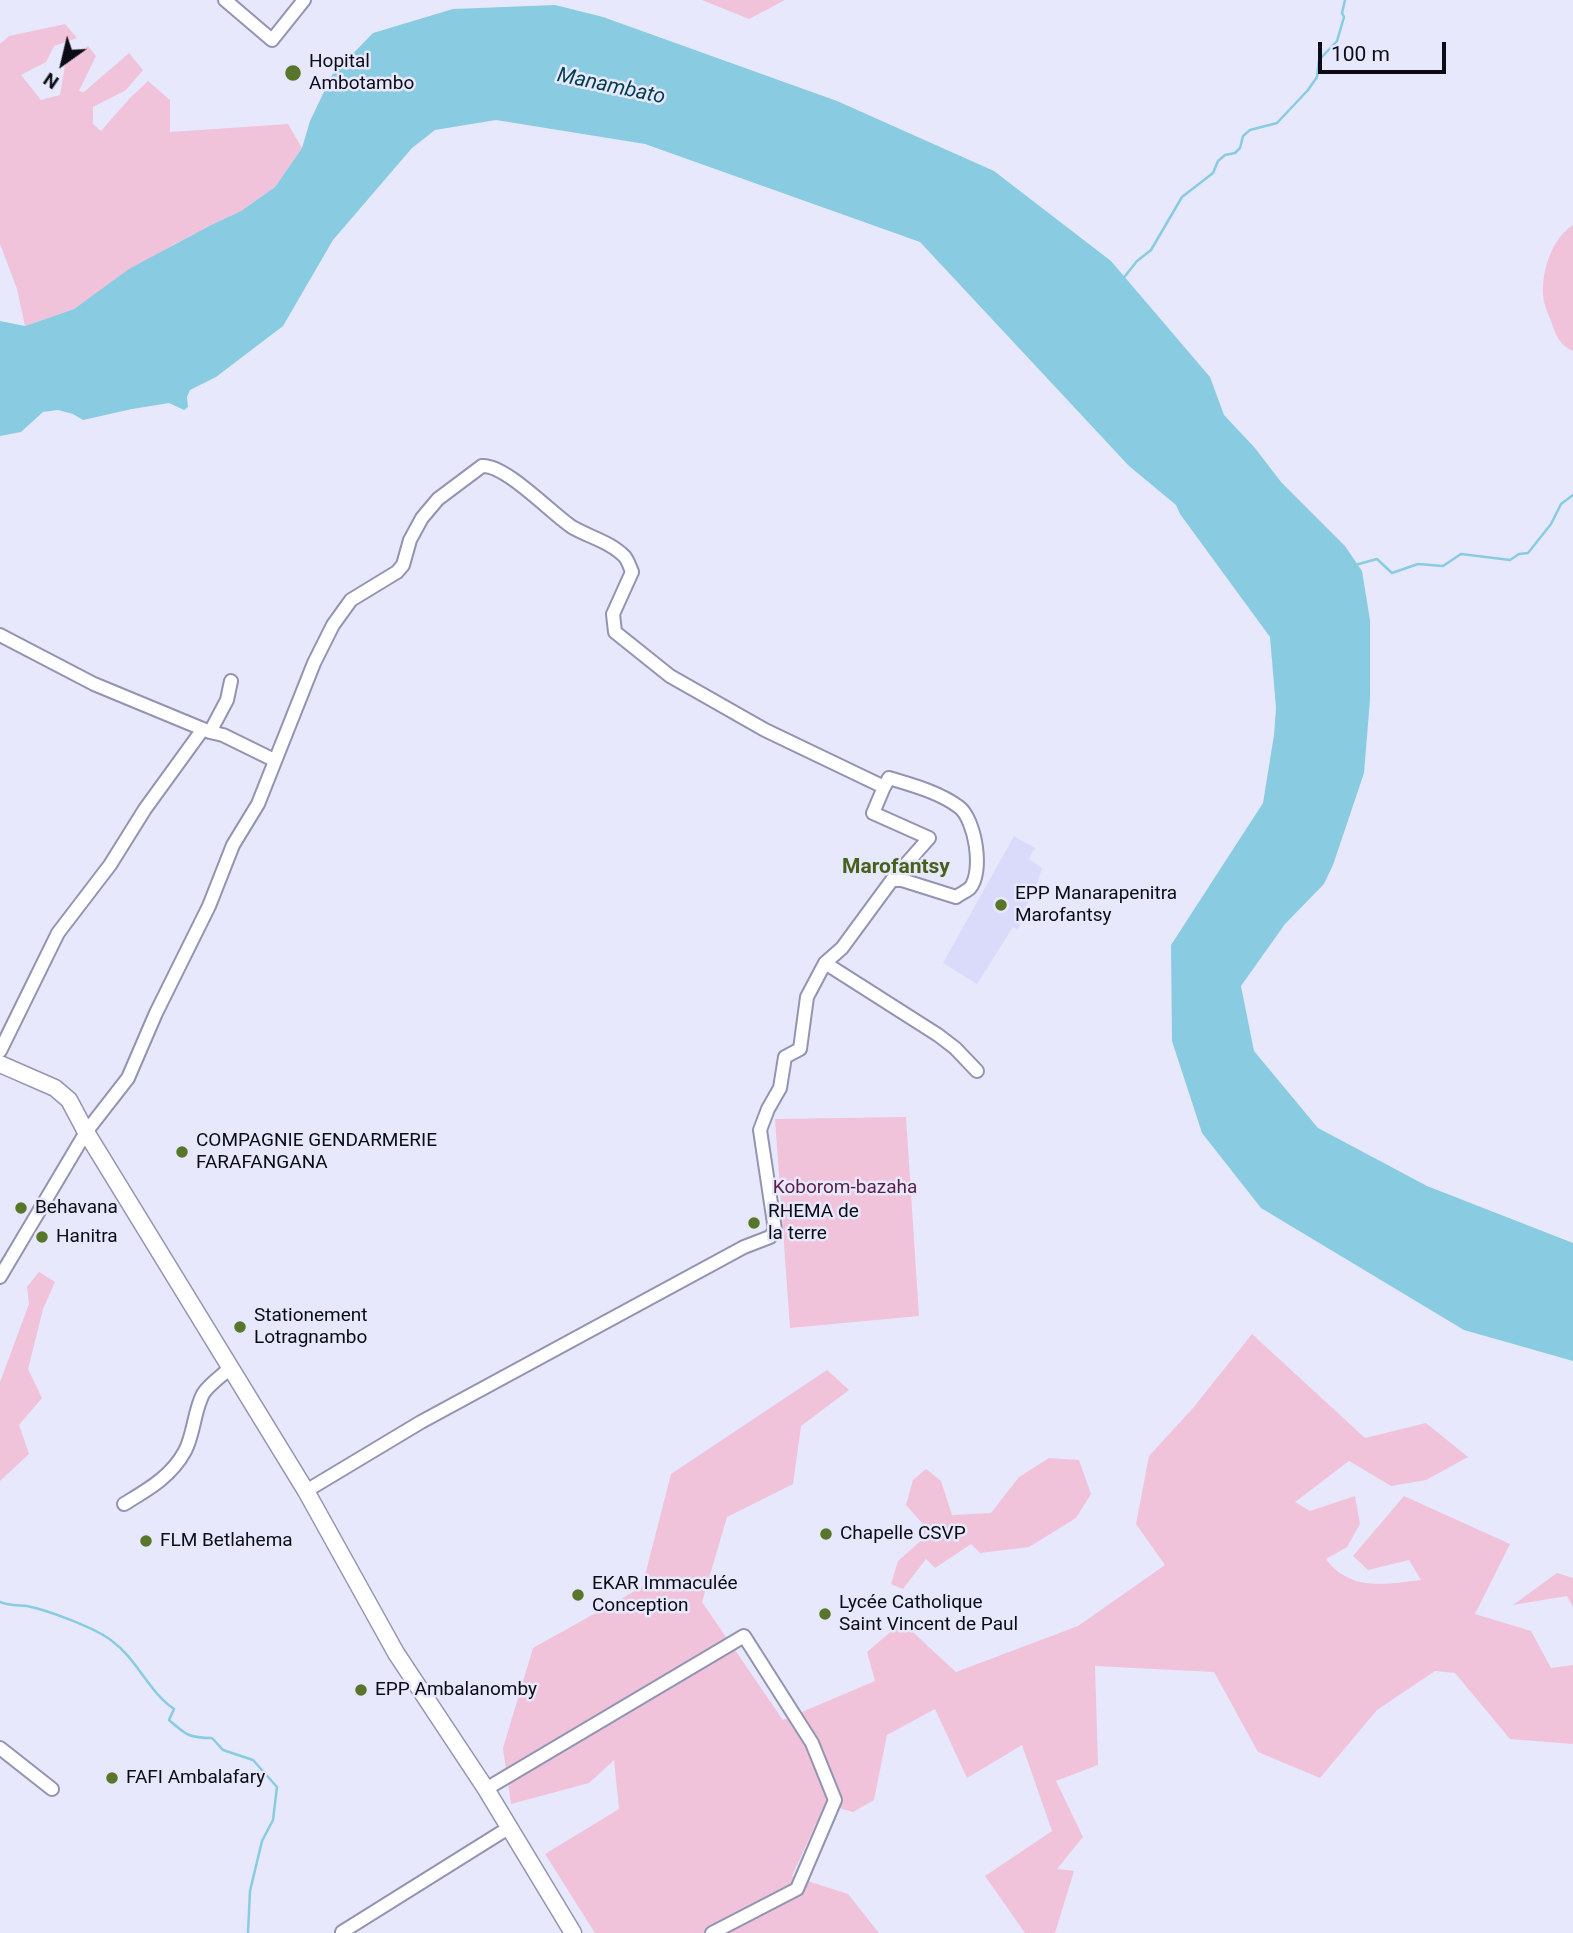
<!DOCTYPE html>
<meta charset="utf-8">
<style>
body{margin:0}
#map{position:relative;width:1573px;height:1933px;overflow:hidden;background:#e7e8fb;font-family:Roboto,sans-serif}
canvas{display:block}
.north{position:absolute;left:28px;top:28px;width:70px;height:70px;-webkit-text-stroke:5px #e7e8fb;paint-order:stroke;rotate:214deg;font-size:19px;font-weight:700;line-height:28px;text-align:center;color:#0c0c16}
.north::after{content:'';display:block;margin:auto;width:24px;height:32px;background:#0c0c16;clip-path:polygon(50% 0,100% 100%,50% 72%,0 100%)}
.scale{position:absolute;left:1318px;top:42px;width:128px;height:32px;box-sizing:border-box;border:4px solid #0c0c16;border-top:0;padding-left:9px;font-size:21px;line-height:24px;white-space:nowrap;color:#0c0c16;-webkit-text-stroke:5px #e7e8fb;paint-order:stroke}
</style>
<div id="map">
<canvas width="1573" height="1933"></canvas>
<div class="north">N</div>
<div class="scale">100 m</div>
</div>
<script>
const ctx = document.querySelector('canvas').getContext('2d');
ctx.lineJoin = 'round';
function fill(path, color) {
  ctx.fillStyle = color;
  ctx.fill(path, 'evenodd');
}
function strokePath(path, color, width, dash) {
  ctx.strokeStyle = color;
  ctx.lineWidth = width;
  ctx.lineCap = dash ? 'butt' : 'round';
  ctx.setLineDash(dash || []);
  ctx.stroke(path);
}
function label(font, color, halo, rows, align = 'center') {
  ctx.font = font + ' Roboto,sans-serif';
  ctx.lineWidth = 5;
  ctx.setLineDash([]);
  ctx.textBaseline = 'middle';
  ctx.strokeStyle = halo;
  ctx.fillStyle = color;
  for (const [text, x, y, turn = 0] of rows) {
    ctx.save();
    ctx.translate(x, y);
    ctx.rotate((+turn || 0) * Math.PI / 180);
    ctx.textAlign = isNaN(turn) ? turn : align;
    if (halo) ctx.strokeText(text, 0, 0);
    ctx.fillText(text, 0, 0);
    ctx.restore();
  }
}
const built = new Path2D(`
 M1014,836L1035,848L1029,859L1042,868L1034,892L1019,918L1022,921L1018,930L1013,927L977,984L943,963Z`);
const green = new Path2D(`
 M702,0H785L749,19Z
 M65,24L77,38L54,46L46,62L21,75L41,100L60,95L66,59L88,46L96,56L79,91L84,92L129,53L143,70L126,90L93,107V124L101,131L130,98L148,81L170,100V132L288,124L302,148L275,187L241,211L211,225L173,245L74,309L25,326L17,289L0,244V44L9,36Z
 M1573,225V351C1560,346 1555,334 1551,321C1548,313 1543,303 1543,294C1542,270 1552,238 1573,225Z
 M906,1117L919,1316L790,1328L775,1119Z
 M39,1272L55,1282L43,1309L28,1369L42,1398L19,1425L29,1454L0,1481V1382L29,1304L27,1287Z
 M1252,1334L1365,1438L1426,1423L1468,1457L1426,1480L1391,1486L1349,1461L1295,1502L1310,1511L1355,1496L1360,1524L1347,1547L1326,1559C1350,1592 1386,1584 1421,1580L1409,1560L1368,1570L1353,1556L1404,1496L1510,1544L1475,1614L1531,1631L1551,1668L1573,1665V1744L1510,1739L1455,1673L1435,1671L1377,1710L1320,1778L1258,1752L1214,1672L1095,1666L1098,1765L1056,1781L1083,1837L1057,1869L1074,1871L1055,1933H1025L985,1876L1052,1831L1022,1745L967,1778L935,1709L887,1735L874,1800L853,1812L825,1804L792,1876L848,1894L879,1933H595L545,1854L619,1809L614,1760L589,1783L511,1804L503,1748L533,1648L642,1587L671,1474L827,1370L849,1390L801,1426L793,1484L727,1517L702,1602L783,1720L875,1681L867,1652L902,1622L956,1672L1078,1626L1165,1565L1136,1524L1149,1456L1193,1408Z
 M1049,1458L1079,1460L1091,1494L1076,1518L1029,1547L980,1553L971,1544L935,1568L926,1559L903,1589L891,1584L898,1561L925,1537L922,1523L906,1505L913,1480L926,1469L941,1481L952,1515L991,1513L1019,1477Z
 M1557,1573L1573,1578V1607L1567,1596L1513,1605Z`);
const water = new Path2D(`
 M555,5L603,17L837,101L994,171L1111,261L1210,377L1224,415L1255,448L1281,482L1345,546L1362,571L1370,620V700L1364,773L1333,865L1324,884L1285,924L1241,986L1254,1051L1318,1128L1427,1186L1573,1243V1361L1464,1330L1261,1208L1202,1133L1172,1041L1171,945L1263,803L1274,735L1276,708L1270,637L1180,514L1176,505L1129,466L920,242L645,144L496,120L435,130L412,148L333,240L283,326L216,377L190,390L187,397L188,407L184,410L169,403L132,409L83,420L73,414L58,410L43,412L21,432L0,436V321L25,326L74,309L129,269L211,225L241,211L275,187L302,148L310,121L332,75L373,33L453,9Z`);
const stream = new Path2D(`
 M1122,280L1137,261L1151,250L1182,197L1213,173L1218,161L1225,155L1235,153L1240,148L1243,136L1250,130L1277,123L1308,90L1317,77L1319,60L1337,41L1344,17L1342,13L1345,0
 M1355,565L1377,559L1392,573L1418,564L1443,566L1461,554L1510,560L1519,554L1528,553L1551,524L1561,504L1573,495
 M0,1602C9,1606 18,1605 27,1606C47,1610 96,1628 112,1641C137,1659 148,1691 174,1709L169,1720C186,1735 189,1738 212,1738L223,1750L253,1760L277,1787L273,1820L262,1841L250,1891L248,1933`);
const minor = new Path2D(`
 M225,0L272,40L304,0
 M0,635L94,684L210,732L223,735L274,760
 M210,732L227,700L231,681
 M825,963L938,1035L955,1048L977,1071
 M0,1051L58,933L110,865L145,809L203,729
 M0,1277L86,1132L128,1078L156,1013L209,906L233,845L258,804L314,663L333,625L351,600L397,572L403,565L410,540L422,518L438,499L482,466C505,464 551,513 572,527C589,537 611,542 625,557C628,561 630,567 632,572L613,614L615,632L670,676L765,730L884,787L873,813L929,838L892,880
 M306,1491L421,1422L744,1247L770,1237L775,1230L760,1130L768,1109L780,1088L785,1057L800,1049L807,997L825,963L842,948L892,880H902L956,897C960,894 967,891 970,888C984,871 975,819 959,807C939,792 912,785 889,778L884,787
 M124,1504C147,1490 171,1477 185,1451C194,1434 194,1411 203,1394C209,1384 222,1376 231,1367
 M0,1748L52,1789
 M486,1789L744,1636L812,1743L835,1800L797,1889L712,1933
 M342,1932L510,1827`);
const major = new Path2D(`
 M0,1064L55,1088L69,1100L86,1132L306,1491L396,1653L486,1789L573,1933`);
const markers = [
 [293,73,9,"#58752a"],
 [1001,905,7,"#58752a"],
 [182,1152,7,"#58752a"],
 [21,1208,7,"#58752a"],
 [754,1223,7,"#58752a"],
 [42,1237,7,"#58752a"],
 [240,1327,7,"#58752a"],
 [826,1534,7,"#58752a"],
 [146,1541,7,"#58752a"],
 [578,1595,7,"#58752a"],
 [825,1614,7,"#58752a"],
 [361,1690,7,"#58752a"],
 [112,1778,7,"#58752a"]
];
const poiNames = [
 ["Hopital",309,62],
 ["Ambotambo",309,84],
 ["EPP Manarapenitra",1015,894],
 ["Marofantsy",1015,916],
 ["COMPAGNIE GENDARMERIE",196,1141],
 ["FARAFANGANA",196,1163],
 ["Behavana",35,1208],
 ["RHEMA de",768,1212],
 ["la terre",768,1234],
 ["Hanitra",56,1237],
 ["Stationement",254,1316],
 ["Lotragnambo",254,1338],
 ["Chapelle CSVP",840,1534],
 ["FLM Betlahema",160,1541],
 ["EKAR Immaculée",592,1584],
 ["Conception",592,1606],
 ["Lycée Catholique",839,1603],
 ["Saint Vincent de Paul",839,1625],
 ["EPP Ambalanomby",375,1690],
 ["FAFI Ambalafary",126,1778]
];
const parkNames = [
 ["Koborom-bazaha",845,1188]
];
const waterNames = [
 ["Manambato",611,87,12]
];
const neighbourhoodNames = [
 ["Marofantsy",896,868]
];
fill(built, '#dadbfa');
fill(green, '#f0c3db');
fill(water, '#89cce2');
strokePath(stream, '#89cce2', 2.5);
strokePath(minor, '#9394b1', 16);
strokePath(major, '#9394b1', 19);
strokePath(minor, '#fff', 12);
strokePath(major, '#fff', 16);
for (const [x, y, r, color] of markers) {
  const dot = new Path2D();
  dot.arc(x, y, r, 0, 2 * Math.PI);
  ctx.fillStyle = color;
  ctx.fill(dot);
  strokePath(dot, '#e7e8fb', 2.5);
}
label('19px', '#0c0c16', '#e7e8fb', poiNames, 'left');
label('19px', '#5d1e46', '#e7e8fb', parkNames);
label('italic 21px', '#003e4e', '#e7e8fb', waterNames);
label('bold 21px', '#47611c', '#e7e8fb', neighbourhoodNames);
</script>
